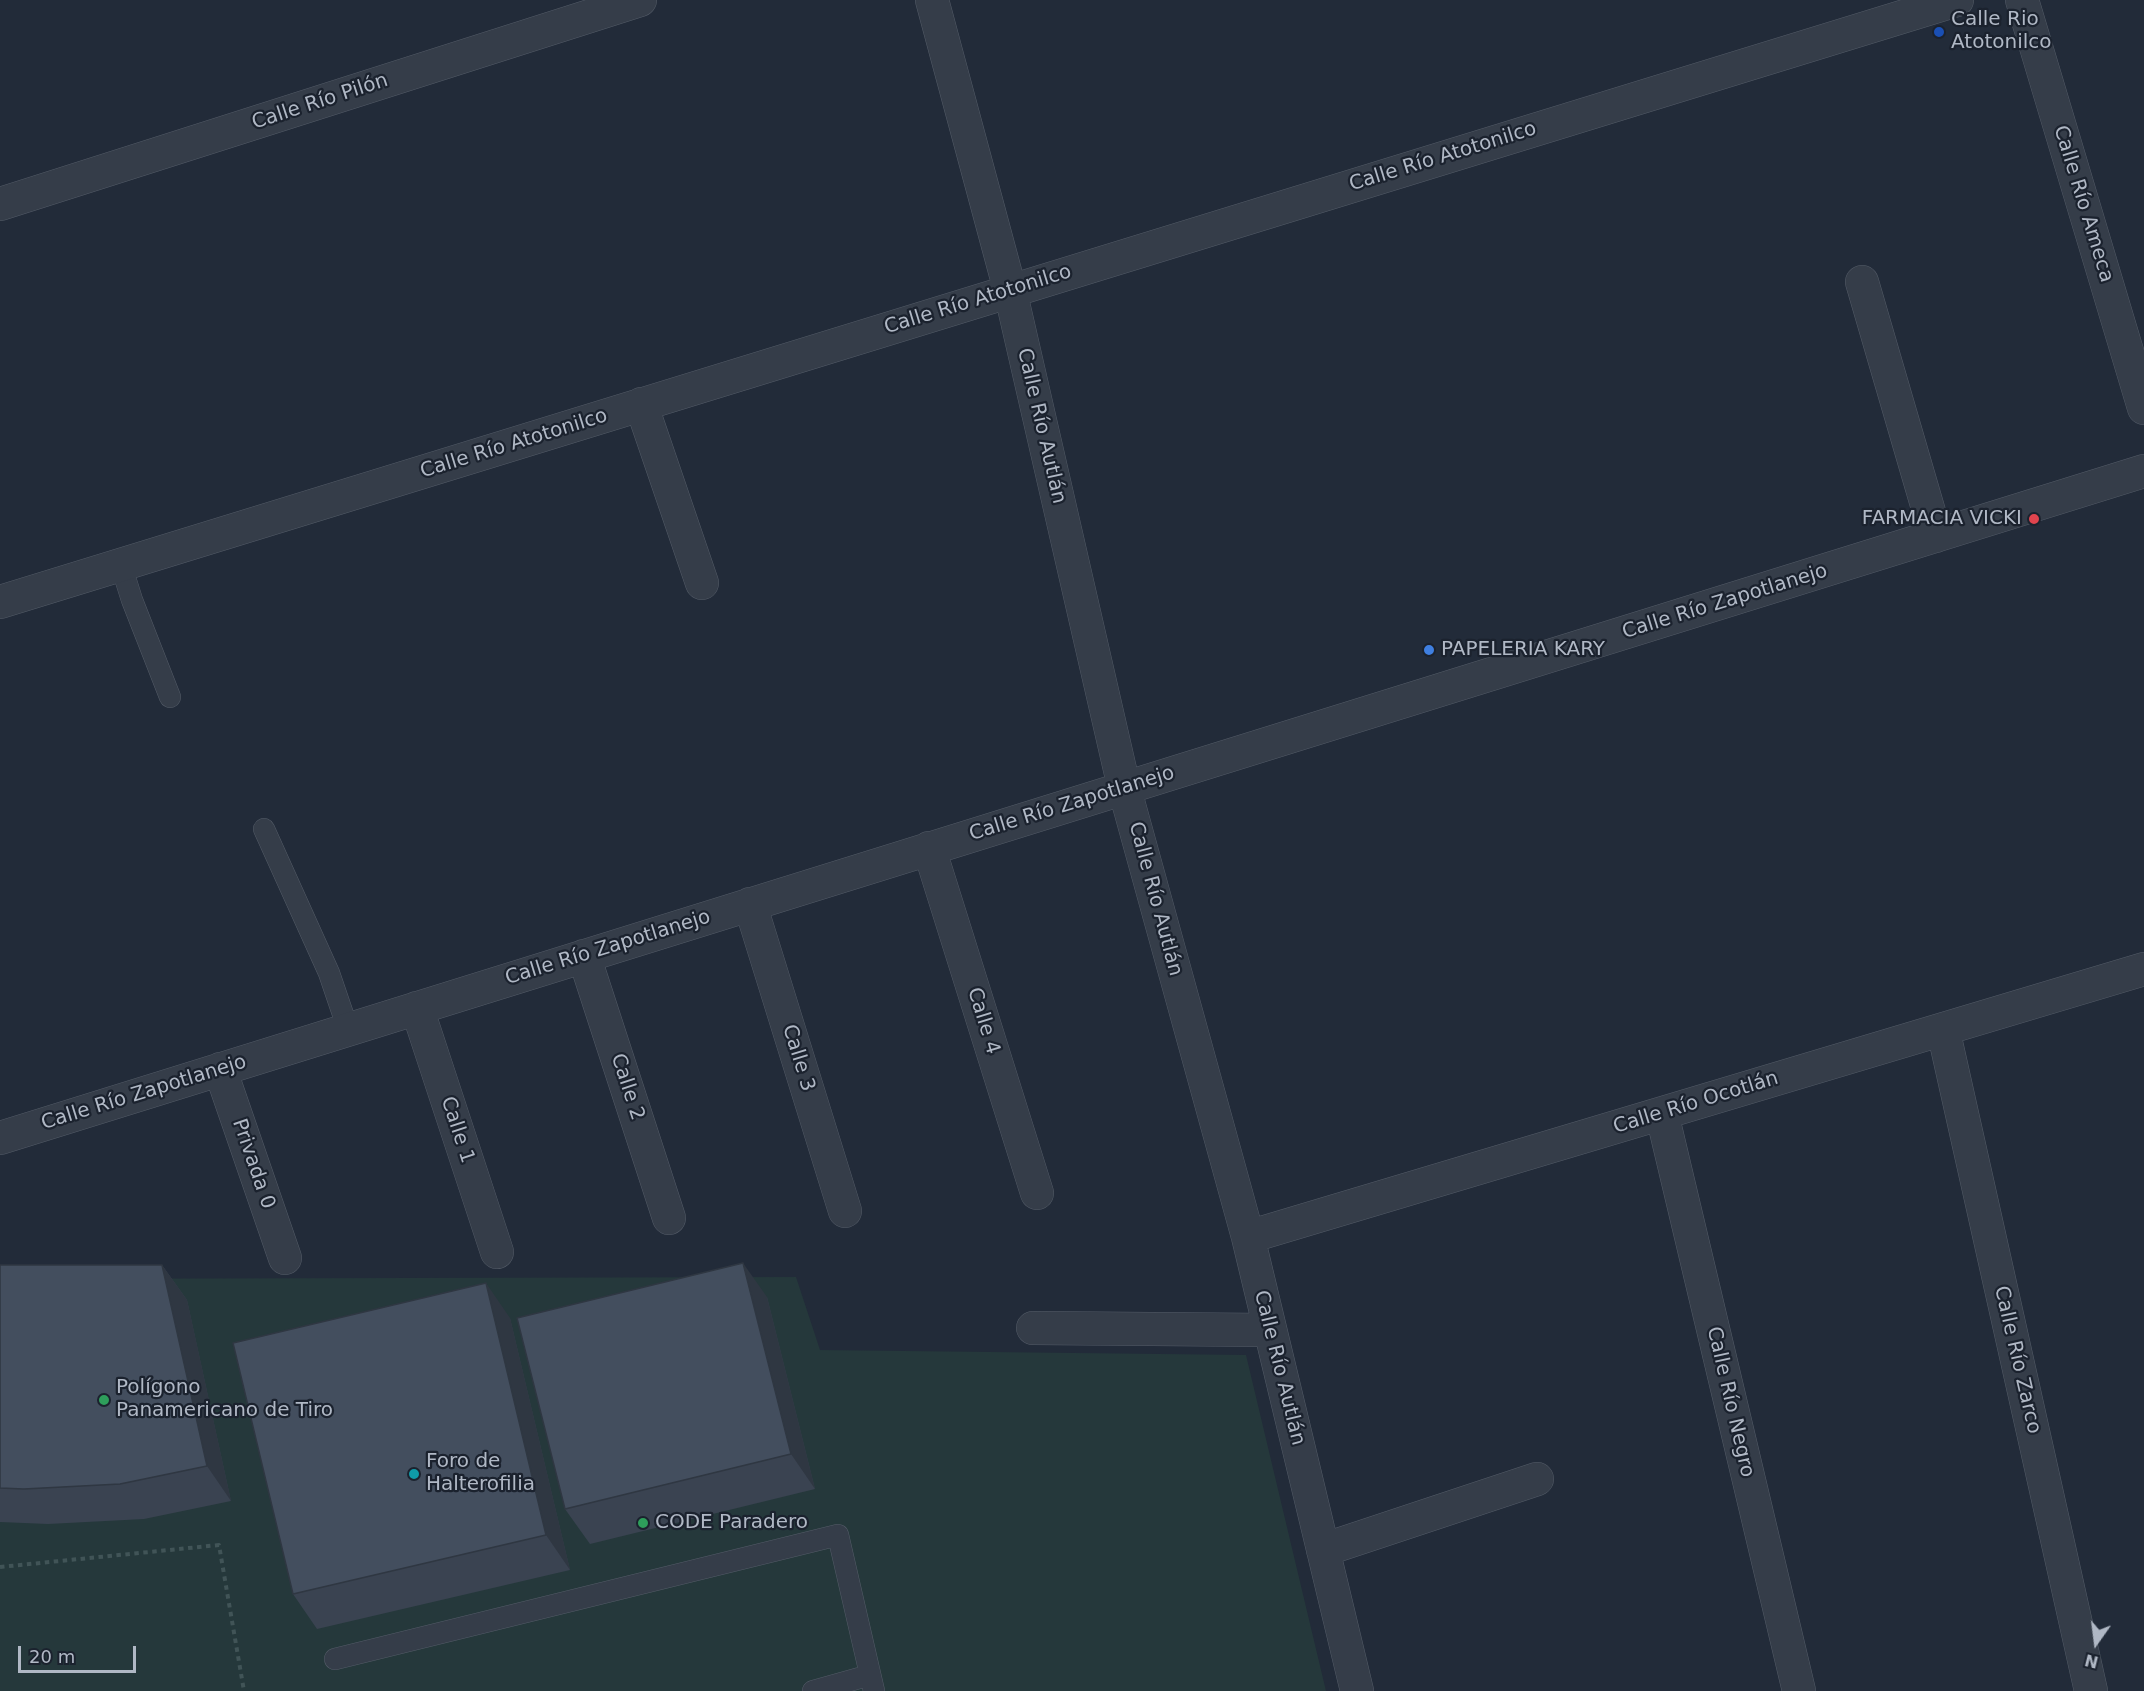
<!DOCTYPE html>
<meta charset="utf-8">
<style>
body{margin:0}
#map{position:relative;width:2144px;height:1691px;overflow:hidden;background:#222b39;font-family:"DejaVu Sans",sans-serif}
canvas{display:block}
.north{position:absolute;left:2066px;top:1613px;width:60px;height:60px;-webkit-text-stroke:4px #1b222e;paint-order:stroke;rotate:194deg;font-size:16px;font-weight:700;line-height:24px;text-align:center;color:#b0b8c5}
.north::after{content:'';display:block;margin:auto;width:21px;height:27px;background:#b0b8c5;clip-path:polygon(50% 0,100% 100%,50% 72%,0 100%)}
.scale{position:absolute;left:18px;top:1646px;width:118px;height:27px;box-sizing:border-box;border:3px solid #b0b8c5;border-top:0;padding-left:8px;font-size:18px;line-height:21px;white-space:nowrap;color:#b0b8c5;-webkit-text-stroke:4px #1b222e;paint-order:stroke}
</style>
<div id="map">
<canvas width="2144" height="1691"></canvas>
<div class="north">N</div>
<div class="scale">20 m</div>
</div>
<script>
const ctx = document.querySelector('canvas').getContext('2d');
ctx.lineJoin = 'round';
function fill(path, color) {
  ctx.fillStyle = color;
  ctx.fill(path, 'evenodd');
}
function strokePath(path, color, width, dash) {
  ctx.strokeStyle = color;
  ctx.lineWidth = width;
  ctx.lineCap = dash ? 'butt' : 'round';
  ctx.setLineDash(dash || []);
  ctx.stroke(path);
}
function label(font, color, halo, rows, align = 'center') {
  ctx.font = font + ' "DejaVu Sans",sans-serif';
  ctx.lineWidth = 4.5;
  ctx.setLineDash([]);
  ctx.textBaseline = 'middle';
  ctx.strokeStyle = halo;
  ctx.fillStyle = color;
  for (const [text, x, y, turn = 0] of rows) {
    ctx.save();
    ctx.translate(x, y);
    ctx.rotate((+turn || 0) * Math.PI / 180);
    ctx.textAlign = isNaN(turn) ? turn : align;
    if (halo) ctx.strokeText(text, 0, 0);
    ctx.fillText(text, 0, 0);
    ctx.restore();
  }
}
const green = new Path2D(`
 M796,1277L820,1350L1246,1355L1326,1691H0V1279Z`);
const path = new Path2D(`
 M0,1567L219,1545L244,1691`);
const lane = new Path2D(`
 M121,565L132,600L170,697
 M264,829L329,973L348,1029
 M335,1659L838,1535L874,1691
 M813,1691L870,1675`);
const street = new Path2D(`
 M932,0L1010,290L1124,787L1248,1237L1357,1691
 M2022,0L2144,408
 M0,204L640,0
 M1862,282L1936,536
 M641,404L702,583
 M0,602L1957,0
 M929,848L1037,1193
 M750,904L845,1211
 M584,956L669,1218
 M417,1008L497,1252
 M1943,1029L2091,1691
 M220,1069L285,1258
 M1662,1114L1799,1691
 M0,1138L2144,471
 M1248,1237L2144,969
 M1033,1328L1270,1330
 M1323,1550L1537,1479`);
const wall = new Path2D(`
 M0,1265H162L187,1300L231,1501L144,1519L48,1524L0,1522Z
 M767,1297L815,1489L590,1544L565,1509Z
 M510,1318L570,1570L317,1629L293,1594Z`);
const shadedWall = new Path2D(`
 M743,1263L767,1297L815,1489L791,1454Z
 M162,1265L187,1300L231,1501L207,1466Z
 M486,1283L510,1318L570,1570L546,1535Z`);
const building = new Path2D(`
 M743,1263L791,1454L565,1509L517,1318Z
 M0,1265H162L207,1466L120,1484L24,1489L0,1488Z
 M486,1283L546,1535L293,1594L233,1343Z`);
const markers = [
 [1939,32,6,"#1a4fb4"],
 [2034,519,6,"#e0444e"],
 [1429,650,6,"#3f7fe0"],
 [104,1400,6,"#2e9e5b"],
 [414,1474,6,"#0f9aa8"],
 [643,1523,6,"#2e9e5b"]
];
const poiNames = [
 ["Calle Rio",1951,20],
 ["Atotonilco",1951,43],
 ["FARMACIA VICKI",2022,519,"right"],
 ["PAPELERIA KARY",1441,650],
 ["Polígono",116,1388],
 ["Panamericano de Tiro",116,1411],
 ["Foro de",426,1462],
 ["Halterofilia",426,1485],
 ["CODE Paradero",655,1523]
];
const streetNames = [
 ["Calle Río Pilón",320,102,-18],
 ["Calle Río Atotonilco",1443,157,-17],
 ["Calle Río Ameca",2083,204,73],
 ["Calle Río Atotonilco",978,300,-17],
 ["Calle Río Autlán",1041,426,77],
 ["Calle Río Atotonilco",514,444,-17],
 ["Calle Río Zapotlanejo",1725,602,-17],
 ["Calle Río Zapotlanejo",1072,804,-17],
 ["Calle Río Autlán",1155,899,75],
 ["Calle Río Zapotlanejo",608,948,-17],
 ["Calle 4",983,1021,73],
 ["Calle 3",798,1058,73],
 ["Calle 2",627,1087,72],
 ["Calle Río Zapotlanejo",144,1093,-17],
 ["Calle Río Ocotlán",1696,1103,-17],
 ["Calle 1",457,1130,72],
 ["Privada 0",253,1164,71],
 ["Calle Río Zarco",2017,1360,77],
 ["Calle Río Autlán",1279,1368,76],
 ["Calle Río Negro",1730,1402,77]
];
fill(green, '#25383b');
strokePath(lane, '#535b67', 22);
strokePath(street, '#535b67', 34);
strokePath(path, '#415457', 4, [4.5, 4.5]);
strokePath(lane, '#353d49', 21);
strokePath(street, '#353d49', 33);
fill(wall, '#3a4351');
fill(shadedWall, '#2f3742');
fill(building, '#434e5e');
strokePath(building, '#2f3742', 1.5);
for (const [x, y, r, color] of markers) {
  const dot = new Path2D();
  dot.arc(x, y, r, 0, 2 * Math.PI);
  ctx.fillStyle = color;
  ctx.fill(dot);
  strokePath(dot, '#1b222e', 2);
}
label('20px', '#b0b8c5', '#1b222e', poiNames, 'left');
label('20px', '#b0b8c5', '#1b222e', streetNames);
</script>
